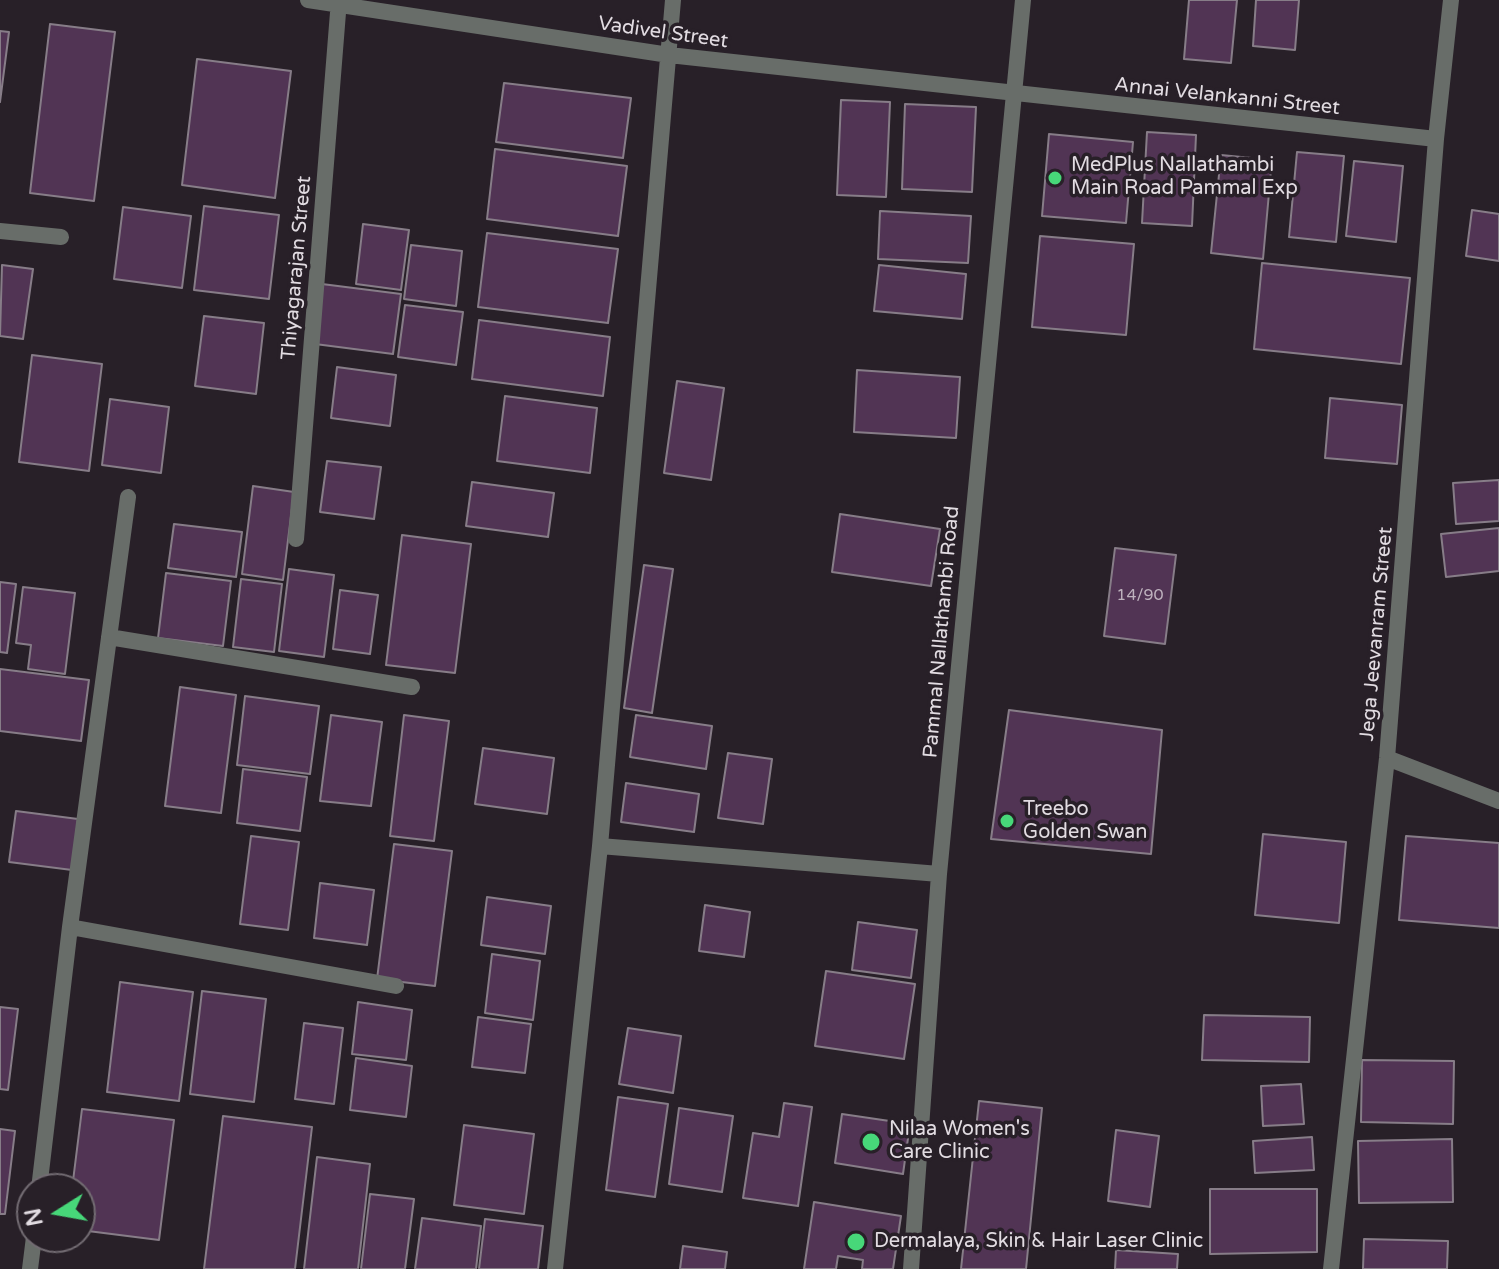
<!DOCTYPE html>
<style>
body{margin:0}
#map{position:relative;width:1499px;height:1269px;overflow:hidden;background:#282028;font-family:"Varela Round",sans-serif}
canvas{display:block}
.north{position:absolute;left:16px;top:1173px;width:80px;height:80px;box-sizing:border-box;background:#282028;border:2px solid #726b72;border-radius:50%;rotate:259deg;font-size:22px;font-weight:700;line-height:32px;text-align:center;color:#e2dce2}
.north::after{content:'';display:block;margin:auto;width:28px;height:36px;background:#47d779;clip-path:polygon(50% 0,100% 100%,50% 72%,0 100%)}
</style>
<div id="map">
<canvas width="1499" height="1269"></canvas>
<div class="north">N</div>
</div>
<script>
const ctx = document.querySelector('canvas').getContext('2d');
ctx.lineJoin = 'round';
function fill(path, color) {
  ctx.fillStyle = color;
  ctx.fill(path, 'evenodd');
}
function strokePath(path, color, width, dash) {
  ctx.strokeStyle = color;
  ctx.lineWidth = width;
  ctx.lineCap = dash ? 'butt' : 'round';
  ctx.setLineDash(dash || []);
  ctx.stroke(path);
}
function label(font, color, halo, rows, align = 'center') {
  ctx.font = font + ' "Varela Round",sans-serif';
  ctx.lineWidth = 7;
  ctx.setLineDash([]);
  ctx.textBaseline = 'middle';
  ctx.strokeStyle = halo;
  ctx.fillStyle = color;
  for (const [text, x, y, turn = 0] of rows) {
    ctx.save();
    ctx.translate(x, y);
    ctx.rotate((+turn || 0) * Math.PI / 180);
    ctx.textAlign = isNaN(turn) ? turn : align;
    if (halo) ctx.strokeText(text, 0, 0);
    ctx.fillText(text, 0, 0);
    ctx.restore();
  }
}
const building = new Path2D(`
 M1189,0H1237L1231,63L1184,59Z
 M1256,0H1299L1295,50L1253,46Z
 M50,24L115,32L94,201L30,193Z
 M0,31L9,32L0,102Z
 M197,59L291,71L275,198L182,185Z
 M504,83L631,98L623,158L496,142Z
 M841,100L890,102L886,197L837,195Z
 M905,104L976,107L972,192L902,189Z
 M1147,132L1196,135L1192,226L1142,223Z
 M1049,134L1133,142L1126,223L1042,216Z
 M495,149L627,166L618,236L487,219Z
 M1297,152L1344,156L1336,242L1289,237Z
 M1221,155L1272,160L1263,259L1211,253Z
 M1354,161L1403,166L1396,242L1346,236Z
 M204,206L279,215L269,299L194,290Z
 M123,207L191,216L182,288L114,279Z
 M1472,210L1499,214V261L1466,256Z
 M880,211L971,216L968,263L878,259Z
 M363,224L409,230L401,290L356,284Z
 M487,233L618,249L608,323L478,307Z
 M1040,236L1134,244L1126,335L1032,327Z
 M411,245L462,251L456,306L404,299Z
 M1262,263L1410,278L1401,364L1254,349Z
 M2,265L33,269L23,339L0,336Z
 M879,265L966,274L962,319L874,311Z
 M322,284L401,294L393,354L315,344Z
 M405,305L463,312L456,365L398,357Z
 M204,316L264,323L256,394L195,386Z
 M479,320L610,337L603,396L472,379Z
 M32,355L102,364L89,471L19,462Z
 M337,367L396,375L390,426L331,418Z
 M857,370L960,377L956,438L854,432Z
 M677,381L724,388L711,480L664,473Z
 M505,396L597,408L590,473L497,461Z
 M1330,398L1402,405L1397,464L1325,458Z
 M110,399L169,407L161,473L102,465Z
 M327,461L381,467L374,519L320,512Z
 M1499,480V521L1456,524L1453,483Z
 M472,482L554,493L548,537L466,526Z
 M253,486L294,492L283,580L242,574Z
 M840,514L940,529L931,586L832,572Z
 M174,524L242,532L236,577L168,568Z
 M1499,528V571L1446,577L1441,534Z
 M402,535L471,544L455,673L386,665Z
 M1115,548L1176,555L1165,644L1104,636Z
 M644,565L673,569L652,713L624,708Z
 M289,569L334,575L324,657L279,651Z
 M166,573L231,581L223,646L158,638Z
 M241,579L282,584L274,652L233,647Z
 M0,582L16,584L7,653L0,652Z
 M23,587L75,593L65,674L28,669L31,645L16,643Z
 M340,590L378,595L370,654L333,649Z
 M0,669L89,680L81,741L0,731Z
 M180,687L236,695L221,813L165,806Z
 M245,696L319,706L310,774L237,765Z
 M1009,710L1162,730L1151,854L991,839Z
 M331,715L382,722L371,806L320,801Z
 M404,715L449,721L434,841L390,836Z
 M636,715L712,726L706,769L630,757Z
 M483,748L554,758L547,814L475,804Z
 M728,753L772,759L763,824L718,818Z
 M243,769L307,777L300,831L237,823Z
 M626,783L699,794L694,832L621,822Z
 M16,811L78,819L72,870L9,862Z
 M1263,834L1346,842L1339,923L1255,915Z
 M251,836L299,842L288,930L240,924Z
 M1406,836L1499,843V928L1399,920Z
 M394,844L452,851L435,986L377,979Z
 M320,883L374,890L367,945L314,938Z
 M487,897L551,906L545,954L481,945Z
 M705,905L750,912L744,957L699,951Z
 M858,922L917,930L911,978L852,970Z
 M492,954L540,961L533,1020L485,1013Z
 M826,971L915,984L904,1059L815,1046Z
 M120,982L193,992L179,1101L107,1092Z
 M202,991L266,999L254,1102L190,1094Z
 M358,1002L412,1010L406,1060L352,1054Z
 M0,1007L18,1009L8,1090L0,1089Z
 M1204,1015L1310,1017L1309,1062L1202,1060Z
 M478,1017L531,1024L525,1073L472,1067Z
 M304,1023L343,1028L334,1104L295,1099Z
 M628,1028L681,1036L673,1093L619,1084Z
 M356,1058L412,1066L406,1117L350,1110Z
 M1362,1060L1454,1061L1453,1124L1361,1122Z
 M1301,1084L1304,1124L1263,1126L1261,1086Z
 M618,1097L668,1104L655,1197L606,1190Z
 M979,1101L1042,1108L1026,1269H961Z
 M784,1103L812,1107L798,1206L743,1198L753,1133L779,1137Z
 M679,1108L733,1116L722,1192L669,1184Z
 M82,1109L174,1120L159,1240L80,1230V1189H72Z
 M842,1114L910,1124L903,1174L835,1163Z
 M223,1116L312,1127L295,1269H204Z
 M464,1125L534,1134L524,1214L454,1205Z
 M0,1129L15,1131L5,1214H0Z
 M1116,1130L1159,1136L1150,1207L1108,1201Z
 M1312,1137L1314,1170L1255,1173L1253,1141Z
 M1452,1139L1453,1202L1359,1203L1358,1141Z
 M317,1157L370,1164L358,1269H304Z
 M1210,1189H1317V1252L1210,1254Z
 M370,1194L414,1199L405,1269H361Z
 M814,1202L901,1216L893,1269H862L863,1260L838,1256L836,1269H804Z
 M422,1218L481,1226L476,1269H415Z
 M485,1219L543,1226L538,1269H479Z
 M1364,1239L1448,1241L1447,1269H1363Z
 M683,1246L727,1252L725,1269H680Z
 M1116,1250L1178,1254L1177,1269H1115Z`);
const street = new Path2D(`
 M308,0L669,55L1436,139
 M0,231L61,237
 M296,539L339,0
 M109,637L412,687
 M1387,758L1499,801
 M600,846L939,874
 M70,927L396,986
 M39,1189L70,927L128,497
 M30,1269L34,1237
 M555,1269L600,846L673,0
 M911,1269L939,874L1023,0
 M1331,1269L1387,758L1436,139L1451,0`);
const markers = [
 [1055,178,8,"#47d779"],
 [1007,821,8,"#47d779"],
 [871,1142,10,"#47d779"],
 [856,1242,10,"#47d779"]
];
const numberNames = [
 ["14/90",1140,596]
];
const streetNames = [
 ["Vadivel Street",663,33,8],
 ["Annai Velankanni Street",1227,97,6],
 ["Thiyagarajan Street",297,268,-85],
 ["Pammal Nallathambi Road",942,632,-85],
 ["Jega Jeevanram Street",1377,634,-85]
];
const poiNames = [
 ["MedPlus Nallathambi",1071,166],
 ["Main Road Pammal Exp",1071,189],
 ["Treebo",1023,810],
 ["Golden Swan",1023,833],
 ["Nilaa Women's",889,1130],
 ["Care Clinic",889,1153],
 ["Dermalaya, Skin & Hair Laser Clinic",874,1242]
];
fill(building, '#513454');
strokePath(building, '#877d88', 2);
strokePath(street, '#686d69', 16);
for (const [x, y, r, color] of markers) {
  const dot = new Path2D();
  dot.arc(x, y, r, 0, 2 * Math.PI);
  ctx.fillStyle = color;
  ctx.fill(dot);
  strokePath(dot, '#282028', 3);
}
label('16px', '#beb2be', null, numberNames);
label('20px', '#e2dce2', '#282028', streetNames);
label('20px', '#e2dce2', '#282028', poiNames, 'left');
</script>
